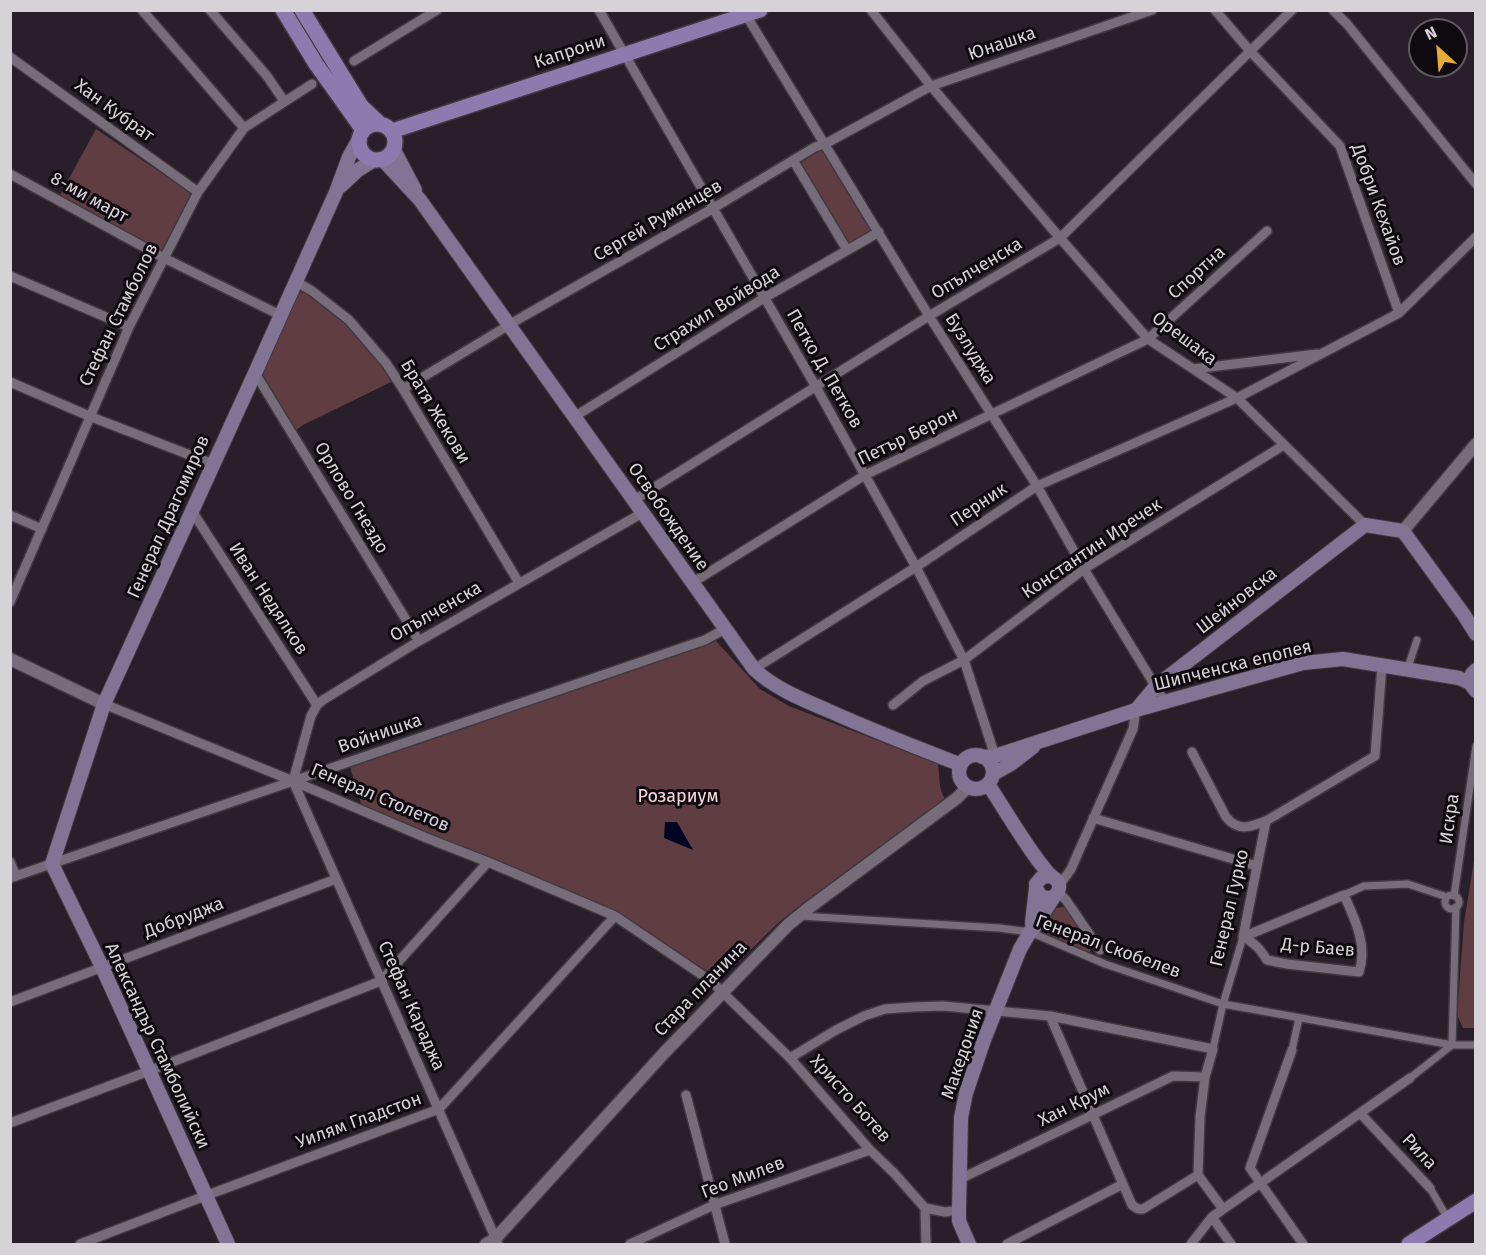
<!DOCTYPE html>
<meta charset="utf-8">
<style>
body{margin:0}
#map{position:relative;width:1486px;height:1255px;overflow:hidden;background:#281f2a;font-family:"Fira Sans",sans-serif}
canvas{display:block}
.frame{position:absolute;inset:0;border:12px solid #d7d1d8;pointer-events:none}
.north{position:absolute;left:1408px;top:18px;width:60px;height:60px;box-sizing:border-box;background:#0f0a0f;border:2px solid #5f5a5f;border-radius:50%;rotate:334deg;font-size:16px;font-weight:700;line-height:24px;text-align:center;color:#d7d1d8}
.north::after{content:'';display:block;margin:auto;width:21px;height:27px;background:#e5ad35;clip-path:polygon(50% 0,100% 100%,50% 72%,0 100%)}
</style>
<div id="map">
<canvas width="1486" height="1255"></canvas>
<div class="frame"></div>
<div class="north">N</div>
</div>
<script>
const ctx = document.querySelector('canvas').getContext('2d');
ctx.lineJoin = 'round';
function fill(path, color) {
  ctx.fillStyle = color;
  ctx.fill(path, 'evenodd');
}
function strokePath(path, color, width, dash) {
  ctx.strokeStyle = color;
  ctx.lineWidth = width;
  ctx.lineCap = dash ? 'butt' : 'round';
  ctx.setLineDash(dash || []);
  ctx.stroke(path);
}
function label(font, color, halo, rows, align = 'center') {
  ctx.font = font + ' "Fira Sans",sans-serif';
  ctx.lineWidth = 6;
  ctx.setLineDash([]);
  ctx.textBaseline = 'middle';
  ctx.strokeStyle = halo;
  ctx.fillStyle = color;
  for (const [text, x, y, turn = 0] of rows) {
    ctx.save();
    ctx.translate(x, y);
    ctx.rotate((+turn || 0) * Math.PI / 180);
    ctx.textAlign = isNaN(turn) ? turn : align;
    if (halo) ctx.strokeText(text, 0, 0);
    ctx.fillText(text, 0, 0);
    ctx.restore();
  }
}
const green = new Path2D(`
 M96,129L194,195L162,255L60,195Z
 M824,148L873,229L847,244L798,164Z
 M299,292L310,294L347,323L383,365L393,381L303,425L293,432L261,376Z
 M716,641L760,689L789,706L938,764C940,777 938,788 945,799L803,903L779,922L730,970L716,976L615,916L363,810L350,767Z
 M1475,855V1028H1463L1457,1015L1464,922Z
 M1062,907L1069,910L1091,942L1090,953L1045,933L1044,928L1056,908Z`);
const water = new Path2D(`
 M665,822H677L693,850L664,838Z`);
const pedestrian = new Path2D(`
 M1407,670L1417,640
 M1344,895L1364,886L1408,884L1447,897
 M1445 902a7 7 0 1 1 14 0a7 7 0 1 1-14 0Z
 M1454,896L1476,746
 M800,916L999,928L1030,932L1105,964L1223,1004L1452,1045H1476
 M1213,1049L1223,1004L1243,937
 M1292,1050L1299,1018
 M1410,1078L1452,1045L1456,907
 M1430,1188L1448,1219`);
const minor = new Path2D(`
 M142,10L244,128
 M210,10L267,76L284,101
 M599,10L816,387L916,567L964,660L995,756
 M871,10L931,86L1060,238L1148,339L1237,398L1365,525
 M1215,10L1250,51L1340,146L1399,313
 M1333,10L1347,24L1476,184
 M746,15L929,316L1037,486L1084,569L1165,702
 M10,57L198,192
 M354,61L437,10
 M793,160L847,250
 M10,174L164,258L280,315
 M10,276L129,327
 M295,281L312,291L349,320L386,363L403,389L519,583
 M1193,369L1317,354
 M255,373L419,641
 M10,382L89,416L213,464
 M403,389L524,316L712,209L815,147L825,144L931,86L1152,10
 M574,417L764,298L879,232
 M634,500L929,316L1060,238L1292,10
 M192,511L317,705
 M10,515L42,529
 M692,583L865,475L1148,339L1267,231
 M10,602L129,327L198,192L244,128L312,84
 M754,669L916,567L1037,486L1237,398L1399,313L1476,237
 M104,704L293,781L429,839L488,862L615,916L711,981L790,1058L870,1150L894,1173L925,1208L945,1212L959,1210
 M893,705L923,681L964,660L1084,569L1284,445
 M1192,752L1226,817C1238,832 1251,827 1266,821
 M293,781L498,1244
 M293,781L311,716L317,705L323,700L419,641L644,512
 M1093,818L1257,866
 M10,862L16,876
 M10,878L705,640L725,629
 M1059,886L1071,869L1133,729L1136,710
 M1058,892L1066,900L1100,950
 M1344,895C1355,919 1368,946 1359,972L1287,964L1267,960C1260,949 1255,943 1243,937Z
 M1243,937L1266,821L1375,756L1382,665
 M10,1002L336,879
 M1050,1016L1132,1205L1138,1209H1143L1198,1175
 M1292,1050L1250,1168L1303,1244
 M790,1058L836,1030L864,1016L885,1009L913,1007L943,1006L1050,1016L1213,1049L1205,1077L1200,1117L1198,1175L1223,1209
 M686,1095L725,1244
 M1360,1113L1430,1188
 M10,1123L149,1071L381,981L488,862
 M960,1179L1173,1076L1205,1077
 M925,1208L926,1244
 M1212,1217L1231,1244
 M80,1244L205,1196L439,1109L615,916
 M630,1244L714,1205L870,1150
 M1007,1244L1123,1184
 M1191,1244L1212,1217L1410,1078`);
const tertiary = new Path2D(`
 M1403,531L1476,444
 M10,659L104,704
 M486,1244L495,1239L665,1052L788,925L810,907L957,798L968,787`);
const secondary = new Path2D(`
 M394,150L415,190
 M382,159L420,200L754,669C774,688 801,699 827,710C871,730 916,747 961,765
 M341,186L358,170L374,160
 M1476,670L1472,674L1470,683L1476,691
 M1136,710L1156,686L1365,525L1403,531L1464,615L1476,634
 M959 772a17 17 0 1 1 34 0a17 17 0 1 1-34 0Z
 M982,757L995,756L1136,710L1303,663L1343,659L1459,678L1470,683
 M993,774L1011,764L1033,747
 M988,784C1005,810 1021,838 1040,863C1043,866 1046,871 1049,874C1053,878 1060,880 1059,888C1057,903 1036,901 1036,884L1042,877L1050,876
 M1033,928L1032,923L1036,888
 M228,1244L102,967L52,864L104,704L255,373L336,192L349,157L360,137
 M969,1244L959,1221V1210L961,1118L966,1093L984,1040L1020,949L1030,932L1036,925L1055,895`);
const primary = new Path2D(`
 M283,10L316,64L363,130
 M302,10L361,106L379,123
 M359 142a18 18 0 1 1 36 0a18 18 0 1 1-36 0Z
 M392,131L760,10
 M1409,1244L1476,1201`);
const streetNames = [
 ["Юнашка",1002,44,-19],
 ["Капрони",570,52,-18],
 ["Хан Кубрат",114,111,36],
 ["8-ми март",89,198,29],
 ["Добри Кехайов",1378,205,70],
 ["Сергей Румянцев",658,221,-30],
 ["Опълченска",977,269,-31],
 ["Спортна",1197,273,-42],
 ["Страхил Войвода",717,309,-32],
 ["Стефан Стамболов",119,315,-64],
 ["Орешака",1184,339,37],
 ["Бузлуджа",970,349,58],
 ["Петко Д. Петков",824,369,60],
 ["Братя Жекови",435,412,59],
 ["Петър Берон",908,437,-26],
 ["Орлово Гнездо",351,498,59],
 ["Перник",979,505,-34],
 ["Генерал Драгомиров",169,517,-66],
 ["Освобождение",668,517,55],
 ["Константин Иречек",1092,549,-34],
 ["Иван Недялков",268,599,57],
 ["Шейновска",1237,601,-38],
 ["Опълченска",436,612,-30],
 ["Шипченска епопея",1233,666,-14],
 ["Войнишка",380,734,-19],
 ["Генерал Столетов",380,798,23],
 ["Искра",1450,819,-82],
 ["Генерал Гурко",1230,908,-77],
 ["Добруджа",184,918,-21],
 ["Генерал Скобелев",1108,947,20],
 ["Д-р Баев",1318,948,5],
 ["Стара планина",701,989,-46],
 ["Стефан Караджа",411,1006,66],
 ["Александър Стамболийски",157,1046,65],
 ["Македония",963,1054,-71],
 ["Христо Ботев",850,1099,48],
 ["Хан Крум",1074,1105,-26],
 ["Уилям Гладстон",359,1121,-20],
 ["Рила",1419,1152,47],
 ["Гео Милев",743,1178,-21]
];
const parkNames = [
 ["Розариум",678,797]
];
fill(green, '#5f3d42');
fill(water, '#030421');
strokePath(pedestrian, '#413942', 10);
strokePath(minor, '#413942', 12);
strokePath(tertiary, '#413942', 15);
strokePath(secondary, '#413942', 16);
strokePath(primary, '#413942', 18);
strokePath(pedestrian, '#776c79', 7);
strokePath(minor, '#776c79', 9);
strokePath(tertiary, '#776c79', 12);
strokePath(secondary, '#827494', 14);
strokePath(primary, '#8d7baf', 15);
label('18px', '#d7d1d8', '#0f0a0f', streetNames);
label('18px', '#fad9dd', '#0f0a0f', parkNames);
</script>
